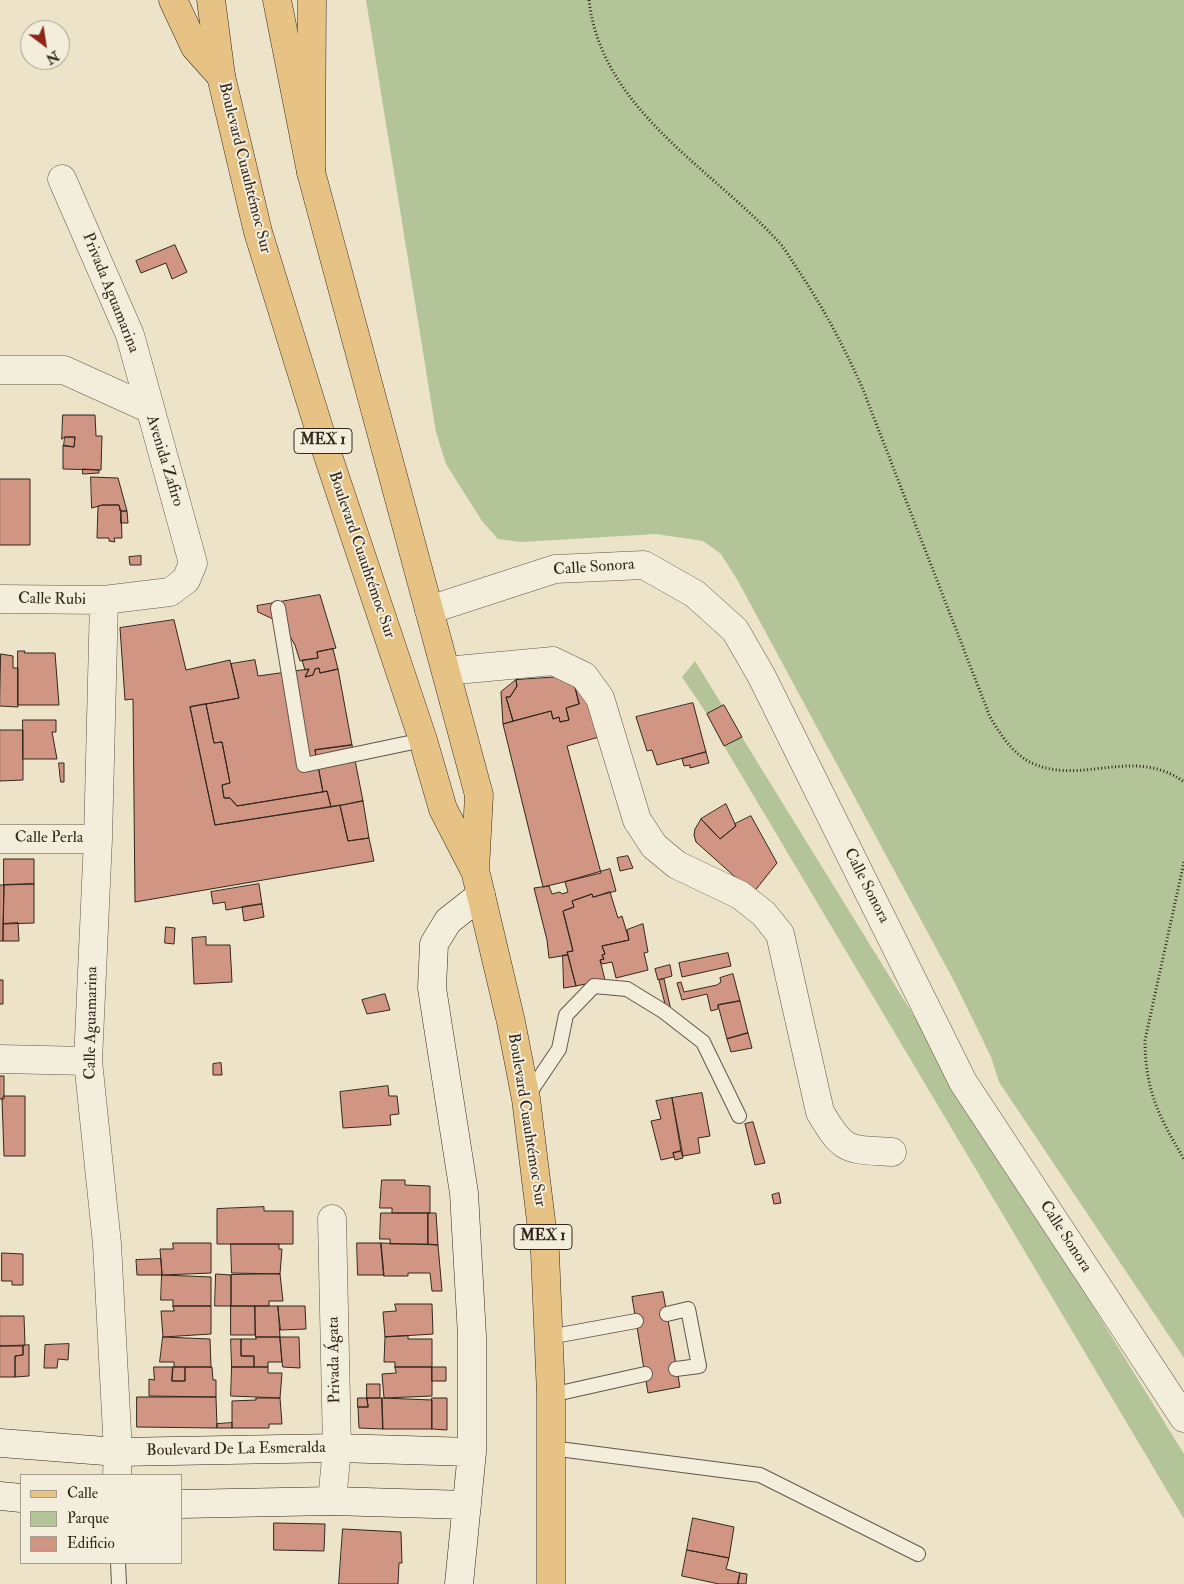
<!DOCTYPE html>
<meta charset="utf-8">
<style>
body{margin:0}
#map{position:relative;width:1184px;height:1584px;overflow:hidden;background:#ede3c8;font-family:"IM FELL Double Pica",serif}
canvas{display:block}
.legend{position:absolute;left:20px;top:1474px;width:162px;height:90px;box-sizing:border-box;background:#f3eddb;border:1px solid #a69e8f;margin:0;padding:6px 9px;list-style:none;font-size:15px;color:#33271d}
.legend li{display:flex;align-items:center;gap:10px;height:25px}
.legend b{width:25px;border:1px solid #a69e8f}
.north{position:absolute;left:20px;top:20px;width:50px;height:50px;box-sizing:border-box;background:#f3eddb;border:1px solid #a69e8f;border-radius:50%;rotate:149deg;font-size:14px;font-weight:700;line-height:20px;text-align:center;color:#33271d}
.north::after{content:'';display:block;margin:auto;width:18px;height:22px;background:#8f2418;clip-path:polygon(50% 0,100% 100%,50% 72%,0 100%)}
</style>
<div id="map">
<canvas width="1184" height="1584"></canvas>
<ul class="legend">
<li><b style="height:6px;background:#e6c284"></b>Calle</li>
<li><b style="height:14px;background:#b4c499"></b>Parque</li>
<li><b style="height:14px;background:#d09583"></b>Edificio</li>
</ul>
<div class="north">N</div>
</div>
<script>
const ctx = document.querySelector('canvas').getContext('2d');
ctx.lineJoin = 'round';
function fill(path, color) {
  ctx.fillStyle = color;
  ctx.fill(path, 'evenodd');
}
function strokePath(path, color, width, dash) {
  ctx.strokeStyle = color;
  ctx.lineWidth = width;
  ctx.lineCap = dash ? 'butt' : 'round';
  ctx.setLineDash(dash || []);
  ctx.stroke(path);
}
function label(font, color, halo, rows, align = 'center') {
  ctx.font = font + ' "IM FELL Double Pica",serif';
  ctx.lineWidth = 4;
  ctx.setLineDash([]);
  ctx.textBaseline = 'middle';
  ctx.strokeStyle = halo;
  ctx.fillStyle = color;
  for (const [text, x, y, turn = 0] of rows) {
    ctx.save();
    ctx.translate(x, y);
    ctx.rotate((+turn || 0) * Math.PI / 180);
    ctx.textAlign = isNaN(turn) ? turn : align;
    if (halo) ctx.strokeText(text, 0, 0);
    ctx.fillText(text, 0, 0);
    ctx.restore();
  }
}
const green = new Path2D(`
 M366,0H1184V1358L999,1082L991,1057L955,983L738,581L721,554L703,541L656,534L521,542L498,539L482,521L446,464L436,432Z
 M695,661L1184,1454V1519L724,746L707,714L682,677Z`);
const building = new Path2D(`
 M175,245L187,272L172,279L166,263L141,273L136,261Z
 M63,415H95L96,436H102L101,470L63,469V445L74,447L75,437H65L62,439Z
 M65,437H75L74,447L64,446Z
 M83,469L99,470V473L83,474Z
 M91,477L118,478L127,511H120L119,505H102L92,508Z
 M0,479H30V545H0Z
 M102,505H119L121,511L122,538H114L115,542L109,541V538H97L98,507Z
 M121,511H127L128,523H121Z
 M141,556V565H130L129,557Z
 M320,595L336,648L317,652L318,658L300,661L295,645L288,633L275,620L258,612L257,606Z
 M174,620L186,670L230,660L239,698L190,707L215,825L340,805L348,841L369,838L374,861L135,902L133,699L125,700L120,628Z
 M333,649L338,669L320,673L319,668L315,669L313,675L305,677L309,669L305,670L302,660L318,658L317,652Z
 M18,651H25L24,653H55L59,705H18Z
 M1,654L13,656V668H18V707L0,706Z
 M255,660L258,676L309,669L305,677L313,675L315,669L319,668L320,673L338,669L352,745L315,750L323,792L237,806L230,798H224L222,785L230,783L222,742L214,743L206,704L239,698L231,664Z
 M558,677L575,687L579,704L566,708L569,720L560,722L559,717L553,719L551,711L513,721L506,697H510L517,686L516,680Z
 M516,680L517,686L510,697H506L513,721L503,724L501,692Z
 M575,687L590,698L599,737L567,746L601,873L543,887L503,724L551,711L553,719L559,717L560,722L569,720L566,708L579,704Z
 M693,703L706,752L657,765L652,750L647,751L636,717Z
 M206,704L214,743L222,742L230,783L222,785L224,798H230L237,806L327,791L331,807L215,825L190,707Z
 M724,705L742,737L724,746L707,714Z
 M23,720H56V732H52L57,759H23Z
 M0,730H23V780L0,781Z
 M352,745L363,801L331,807L327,791L323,792L315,750Z
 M706,752L709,763L690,768V765L684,766L682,759Z
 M59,763H64V782H61Z
 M363,801L369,838L348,841L340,806Z
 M726,804L736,826L720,839L701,819Z
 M751,816L777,863L753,893L696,842L694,835L695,829L701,819L720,839L736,826L735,824Z
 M628,856L633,868L620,871L617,858Z
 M4,859H34V884L4,885Z
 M610,869L616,891L593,897L592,894L572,901L574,907L563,911L573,951L567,952L568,955L549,958L547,940L534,888L549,886L552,894L560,892L562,894L568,892L565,882Z
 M34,884V923L3,924L4,885Z
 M259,884L262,904L226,910L225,902L213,904L211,892Z
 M0,885H4L3,941H0Z
 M610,892L618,918L622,916L629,940L602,946L605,954L602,955L604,959L600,960L605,980L576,986L567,952L573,951L563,911L574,907L572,901L592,894L593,897Z
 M262,904L264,917L244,921L242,907Z
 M18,923L19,941H3V924Z
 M643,924L648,952L644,953L648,970L616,978L612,962L602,964L600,960L604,959L602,955L605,954L602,946L629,940L627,930Z
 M166,927L175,928L174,944L165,943Z
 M206,937V945H230L232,982L194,984L192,938Z
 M728,953L731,966L682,977L679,963Z
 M563,955H568L576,986L564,988Z
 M670,965L672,976L658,980L655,969Z
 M733,974L740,1001L718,1005V1009L711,1011L707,994L682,1000L677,983L681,982L684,992L717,985L721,982L720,978Z
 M664,979L672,1015L668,1016L659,980Z
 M0,980H3V1004H0Z
 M385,994L390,1010L367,1014L362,1000Z
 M740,1001L748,1033L727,1039L718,1005Z
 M748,1033L752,1048L731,1052L727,1039Z
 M221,1063L222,1075H213V1064Z
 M0,1076H4V1099H0Z
 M388,1086L389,1096H397L399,1114L390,1115L391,1125L343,1128L340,1092Z
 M702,1093L710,1136L698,1138L700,1153L683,1156L672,1098Z
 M4,1096H25V1156H4L2,1099Z
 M672,1098L681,1151L673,1153L674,1157L661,1160L651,1121L661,1119L656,1101Z
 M753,1122L765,1163L755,1165L745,1124Z
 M681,1151L683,1158L675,1160L673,1153Z
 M382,1180H405V1185L430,1186V1213H392V1208H380Z
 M779,1193L781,1203L774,1204L772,1195Z
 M264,1207V1211H293V1244H217V1209Z
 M381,1213H428V1244H390V1239H380Z
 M428,1213H436L438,1245L428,1244Z
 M173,1243H211V1273L162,1275L160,1249H173Z
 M357,1243H381L384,1275H358Z
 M381,1243L438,1245L442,1291H432L430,1273H408V1276H384Z
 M231,1244H279V1249H282L280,1274L232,1273Z
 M2,1253L23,1254V1285H12V1281H2Z
 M161,1259L162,1275H137L136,1260Z
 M216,1274L231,1275V1306H215Z
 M280,1274L283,1301H269V1306H231V1275Z
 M162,1275L211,1277V1306H173V1300H161Z
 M663,1292L680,1387L648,1393L632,1297Z
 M395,1304H432L433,1334L385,1337L383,1312L396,1311Z
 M173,1306H211V1334L163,1337L161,1311H174Z
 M231,1306H255V1335H231Z
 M255,1306H278L280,1337H256Z
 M278,1306H305L306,1329L281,1330Z
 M0,1316H24L25,1345L0,1346Z
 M408,1336V1339H432V1367H395V1362H384L385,1337Z
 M163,1337L210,1339L211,1367H174V1362H160Z
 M256,1337H280L282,1362H268V1367H254V1356H241V1339H256Z
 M280,1337H299L300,1368L283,1367Z
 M231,1339H241V1356H254V1367H232Z
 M69,1344L68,1360L58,1359L57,1368H44L45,1345Z
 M29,1345V1376L15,1377V1356L23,1355V1346Z
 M0,1346H23V1355L15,1356V1377H0Z
 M154,1367H173L172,1381H185V1367H212L213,1380H216V1397L149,1396V1379L154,1380Z
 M173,1367H185V1381H172Z
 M232,1367H268V1373H282L280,1398L231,1396Z
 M395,1367H432V1396L384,1398L382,1374L396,1373Z
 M432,1367H446V1381H432Z
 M367,1384H380V1398H367Z
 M137,1397H216L217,1428L137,1427Z
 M256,1398H280L282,1424H269V1428H232V1401L256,1400Z
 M358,1398H367L368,1407H358Z
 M367,1398H382L383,1429L359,1428L358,1407H368Z
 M382,1398L432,1400V1429H383Z
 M432,1398H447V1430L432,1429Z
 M232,1423V1428H217V1424Z
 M693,1518L734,1527L729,1558L687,1550Z
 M274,1523L325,1524L324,1551L274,1550Z
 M343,1529L401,1532L402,1563H399L398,1584H339Z
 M687,1550L729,1558L726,1569L740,1573L738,1584H719L682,1576Z
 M740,1573L747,1574L746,1584H738Z`);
const path = new Path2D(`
 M589,0C601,108 708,166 776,239C784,247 790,258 796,267C822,305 843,345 862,387L990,717C1001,735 1013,755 1034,764C1083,785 1135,746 1184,782
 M1184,862L1145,1040C1145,1090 1159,1117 1184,1159`);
const lane = new Path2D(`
 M278,608L304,765L423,740
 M526,1098L559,1049L566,1015L594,986L627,989L663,1011L703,1042L739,1116
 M667,1314L688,1309L699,1366L676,1369
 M549,1337L636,1321
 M551,1395L645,1374
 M551,1448L760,1475L918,1554
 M118,1563L119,1584`);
const street = new Path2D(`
 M0,370H64L150,409
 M0,599L104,600L170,592L186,580L193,563L130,335L62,179
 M104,600L98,839L88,1061L107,1244L118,1452L117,1475
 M429,610L555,569L644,565L695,594L735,630L761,675L963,1082L1184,1418
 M446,671L553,661L584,676L600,698L637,820L654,846L677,865L740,895L764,914L780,934L820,1112C844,1153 847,1149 892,1152
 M0,839H98
 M0,1059L88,1061
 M332,1219L337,1448L332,1501`);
const secondary = new Path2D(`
 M0,1443L118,1452L337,1448L472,1452
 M0,1496L21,1498
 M181,1504L332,1501L467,1505
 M459,1584L472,1452V1336L464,1193L432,988L434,944L448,921L481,895`);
const primary = new Path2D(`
 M211,0L221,76L258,232L321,435L423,740L443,809L474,869
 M277,0L311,172L479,795L475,870L511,1022L526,1099L545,1253L551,1395V1584`);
const highway = new Path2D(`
 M173,0L195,47L221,76
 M311,172L312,0`);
const shields = [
 [323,441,58],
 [543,1237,58]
];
const shieldNames = [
 ["MEX 1",323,441],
 ["MEX 1",543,1237]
];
const streetNames = [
 ["Boulevard Cuauhtémoc Sur",244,168,76],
 ["Privada Aguamarina",110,293,68],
 ["Avenida Zafiro",164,461,73],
 ["Boulevard Cuauhtémoc Sur",361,555,71],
 ["Calle Sonora",594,568,-4],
 ["Calle Rubi",52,600,1],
 ["Calle Perla",49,839],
 ["Calle Sonora",866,886,63],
 ["Calle Aguamarina",92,1023,-89],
 ["Boulevard Cuauhtémoc Sur",526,1120,81],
 ["Calle Sonora",1065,1237,57],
 ["Privada Ágata",335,1360,-91],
 ["Boulevard De La Esmeralda",236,1450,-1]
];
fill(green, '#b4c499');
fill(building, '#d09583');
strokePath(building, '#33271d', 1);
strokePath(lane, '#625648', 16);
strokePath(street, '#625648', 29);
strokePath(secondary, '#33271d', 29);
strokePath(primary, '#33271d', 29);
strokePath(highway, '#33271d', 29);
strokePath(path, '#33271d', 3, [1, 2.5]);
strokePath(lane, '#f3eddb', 14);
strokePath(street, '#f3eddb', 28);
strokePath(secondary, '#f3eddb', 28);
strokePath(primary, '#e6c284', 28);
strokePath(highway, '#e6c284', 28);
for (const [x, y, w] of shields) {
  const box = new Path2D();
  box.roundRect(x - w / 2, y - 12.5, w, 25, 4);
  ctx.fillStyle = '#f3eddb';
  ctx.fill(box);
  strokePath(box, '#33271d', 1);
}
label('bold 15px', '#33271d', null, shieldNames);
label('16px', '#33271d', '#f3eddb', streetNames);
</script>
